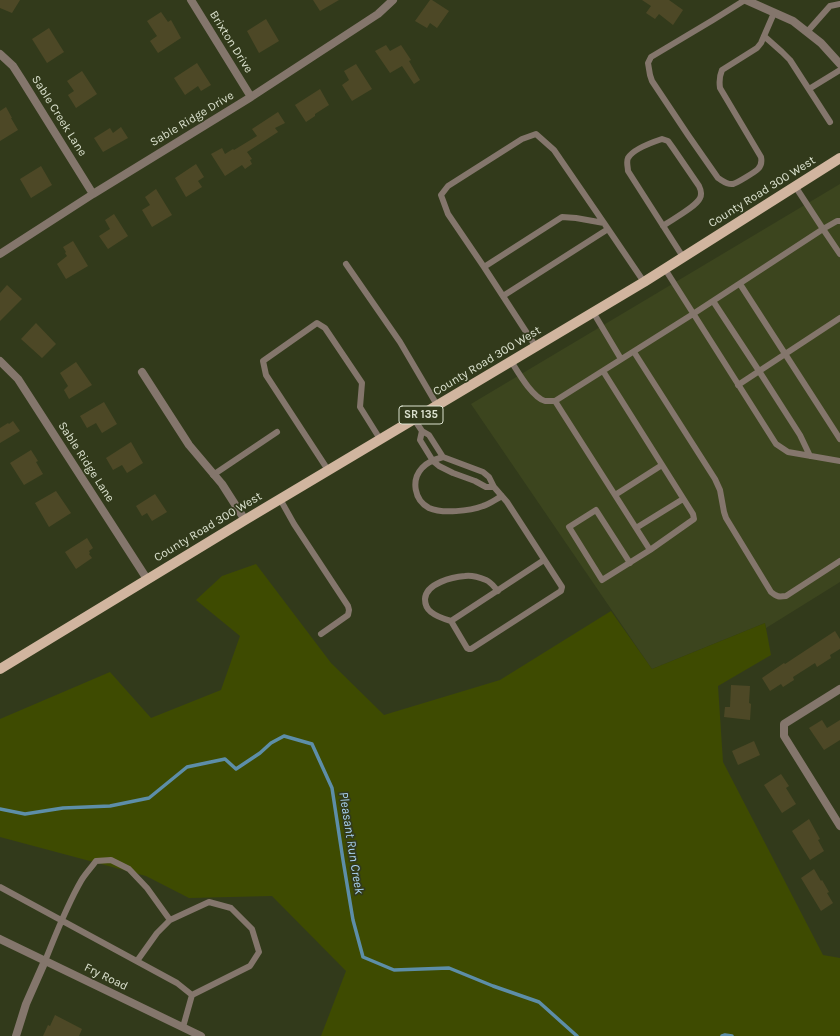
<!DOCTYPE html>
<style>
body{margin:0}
canvas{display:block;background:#323a1b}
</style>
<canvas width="840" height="1036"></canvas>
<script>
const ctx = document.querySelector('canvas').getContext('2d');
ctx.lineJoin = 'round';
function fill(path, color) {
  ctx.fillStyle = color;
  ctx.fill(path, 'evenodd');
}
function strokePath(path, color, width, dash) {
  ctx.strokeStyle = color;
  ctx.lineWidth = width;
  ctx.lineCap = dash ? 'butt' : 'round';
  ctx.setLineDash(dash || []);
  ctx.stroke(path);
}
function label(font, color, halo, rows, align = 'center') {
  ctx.font = font + ' Karla,sans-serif';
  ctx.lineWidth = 3.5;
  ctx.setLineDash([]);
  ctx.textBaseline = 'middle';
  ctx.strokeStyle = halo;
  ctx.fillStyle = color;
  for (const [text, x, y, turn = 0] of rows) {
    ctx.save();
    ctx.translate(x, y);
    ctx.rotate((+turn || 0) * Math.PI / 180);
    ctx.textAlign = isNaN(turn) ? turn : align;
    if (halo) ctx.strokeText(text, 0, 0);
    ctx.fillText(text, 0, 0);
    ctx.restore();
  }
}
const built = new Path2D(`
 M840,184V582L766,628L765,623L652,669L471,404Z`);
const green = new Path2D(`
 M256,564L331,663L384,715L500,680L611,611L652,669L765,623L771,655L718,686L723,762L823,955L840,958V1036H321L346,971L272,896L189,898L146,876L0,837V719L110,672L151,718L221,690L240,636L196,600L222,576Z`);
const stream = new Path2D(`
 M0,809L25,814L63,808L110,806L149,798L187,767L225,759L236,769L260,753L271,743L284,736L312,744L332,788L343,860L353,920L363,957L394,970L449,968L493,986L539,1002L577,1036
 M722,1036L725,1035L732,1036`);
const building = new Path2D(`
 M0,0H20L12,13L0,8Z
 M313,0H339L320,11Z
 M430,0H432L449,11L437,28L430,23L427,28L415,21Z
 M642,0H669L683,10L673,25L659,14L655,19L646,13L651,6Z
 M161,12L168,22L171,20L181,38L158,53L150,41L157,36L147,21Z
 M266,19L279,41L259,53L247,31Z
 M49,28L64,52L47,63L32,39Z
 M386,45L390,51L401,45L411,60L409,61L420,80L414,84L402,66L390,73L375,51Z
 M197,63L211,85L201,91L198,86L185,95L174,78Z
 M356,64L372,89L352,101L342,85L349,80L344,71Z
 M82,71L97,94L76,108L68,95L74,91L67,81Z
 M320,89L329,105L315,114V116L306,122L295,105Z
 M6,107L12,118H11L18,130L0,141V111Z
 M278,112L285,123L275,128L278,132L247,152L252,159L250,160L252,164L245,169L242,165L225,176L211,154L222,148L225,154L233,149L234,150L257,136L252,129Z
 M121,127L128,138L103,152L94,138L110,128L113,133Z
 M196,164L204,177L198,181L202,187L186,197L175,178Z
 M41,166L52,185L31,198L20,179Z
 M156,189L172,215L152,227L142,210L150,205L145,197Z
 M114,214L128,236L108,249L99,236L110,229L105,220Z
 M73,241L88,266L66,279L57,264L67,256L65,253L66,252L63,247Z
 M7,285L22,299L0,321V293Z
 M36,323L56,344L42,358L21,339Z
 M76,362L92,385L69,399L64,390L68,386L60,373Z
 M104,402L117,424L102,433L96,423L87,428L80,416Z
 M13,421L20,431L0,443V428L8,423L9,424Z
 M131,442L143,463L127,473L122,465L113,470L106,458Z
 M31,450L38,461L36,462L43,474L24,485L10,463Z
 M56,491L71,513L49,527L35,503Z
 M155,494L167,512L152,521L147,513L142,516L136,506Z
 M87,538L93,548L89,551L90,553L89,554L92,558L76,569L65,552Z
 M835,631L840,639V649L830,655L831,658L817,667L815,663L793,677L794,680L783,687L781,684L770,691L762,678L784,663L785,664Z
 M731,685L750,686L749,703L751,704L750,720L724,717L725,707H730Z
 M822,720L827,728L840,720V740L824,750L809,728Z
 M754,741L760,755L738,765L732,751Z
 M781,774L789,786L786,788L796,804L782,813L764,785Z
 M809,819L820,839L818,840L824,851L810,860L792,831Z
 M814,869L821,881L822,880L829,892L827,893L833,903L821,911L801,878Z
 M55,1015L82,1029L79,1036H43L48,1025L50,1026Z`);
const service = new Path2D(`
 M745,0L713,20L651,57L648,63L650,75L652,81L688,135L718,178C723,181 727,185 733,184C737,183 755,172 758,169C761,166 762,162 761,157L720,88C719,81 719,77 722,70L757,48L761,43L774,13
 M807,32L830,6L840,4
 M764,36L782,52L790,60L830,122
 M809,89L840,70
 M795,186L823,229L837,221H840
 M663,226C671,220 696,207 700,198C702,194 701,190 699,186L673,148L668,141L662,139C653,142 633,149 628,158C626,162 628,167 628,171L683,257
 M346,264L400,342L437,405
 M484,267L448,214L441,195L448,186L522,139L536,134L554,150L604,223
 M665,269L776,444L788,452L840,461
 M740,284L840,439
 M503,296L608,229
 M713,301L759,371L800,435L810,456
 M593,312L621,359
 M536,347L484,267L562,217L576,218L604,223L644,282
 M634,352L715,479L720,490L724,512L726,518L771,592C777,597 779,597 786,596L840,561
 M511,361C518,372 532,397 545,401C548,401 552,401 555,401L693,314L823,229L840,254
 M738,385L840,318
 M555,401L650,550L694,519L693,514L603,371
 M414,419L422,431
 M422,431L429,435L443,457L483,472L489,477L494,487H486L475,481L453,473L439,466L433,461L420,440Z
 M443,457C436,459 427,462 422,468C411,480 414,500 429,508C442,514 470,511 483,506C490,504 496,499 502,496
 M328,470L266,375L263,361L317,323L325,328L362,383L360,407L380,439
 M213,475L277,432
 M494,487L507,502L562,587L561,591L471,649H469L467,648L451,621L544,560
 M615,495L662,465
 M280,499L294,524L348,606L349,610L348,615L321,634
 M636,528L683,499
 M630,563L596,510L569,527L602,580L650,550
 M451,621C444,619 437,617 431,612C427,609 425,604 425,599C426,583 453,577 465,576C471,575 481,578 486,580C491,582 494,587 498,591
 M0,887L177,983L192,995L183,1027
 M45,961C56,934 66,907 81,881C85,874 91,868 96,861L111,860L129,869L147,888L170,920
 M137,961L157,933L170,920L209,902L231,908L252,929L259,952L250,966L192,995`);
const minor = new Path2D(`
 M191,0L251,97
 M746,0L793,21L821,43L840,64
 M0,54L13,66L22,80L93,194
 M0,254L93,194L251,97L378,14L393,0
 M0,361L18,379L147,579
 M142,372L189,445L222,484L245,520
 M840,689L784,724V736L840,826
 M16,1036L26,1004L45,961`);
const tertiary = new Path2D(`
 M0,939L201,1036`);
const primary = new Path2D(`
 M0,669L245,520L644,282L840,158`);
const shields = [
 [421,415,44]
];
const shieldNames = [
 ["SR 135",421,415]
];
const streetNames = [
 ["Brixton Drive",231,42,58],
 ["Sable Creek Lane",59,116,58],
 ["Sable Ridge Drive",192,119,-31],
 ["County Road 300 West",762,192,-32],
 ["County Road 300 West",487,361,-31],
 ["Sable Ridge Lane",86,462,57],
 ["County Road 300 West",208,527,-31],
 ["Fry Road",106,977,26]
];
const waterNames = [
 ["Pleasant Run Creek",351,843,81]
];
fill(built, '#3c451e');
fill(green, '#3e4b01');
strokePath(stream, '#5d8ea8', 3.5);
fill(building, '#4d4826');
strokePath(service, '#84766c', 6);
strokePath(minor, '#84766c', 8);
strokePath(tertiary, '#84766c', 8);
strokePath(primary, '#d1b59f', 10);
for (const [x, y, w] of shields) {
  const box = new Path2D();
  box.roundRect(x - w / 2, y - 9, w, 18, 3);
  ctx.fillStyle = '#323a1b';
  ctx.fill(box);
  strokePath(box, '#dbe1ce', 1);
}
label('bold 11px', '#dbe1ce', null, shieldNames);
label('12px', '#dbe1ce', '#323a1b', streetNames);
label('italic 13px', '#a9d1f0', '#323a1b', waterNames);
</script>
